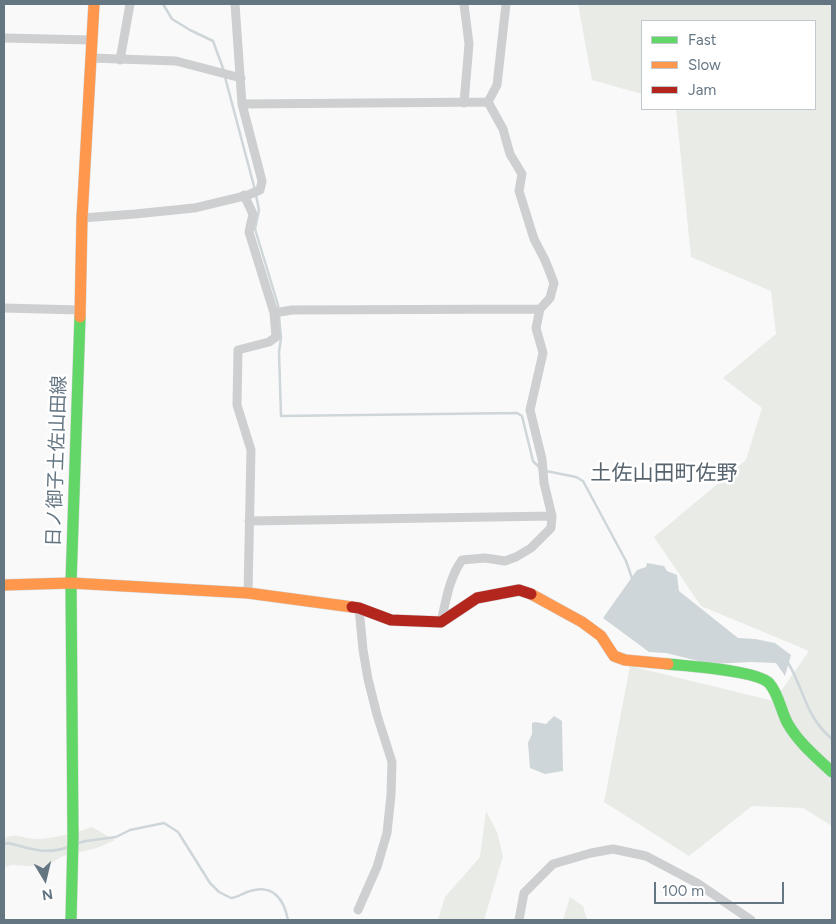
<!DOCTYPE html>
<meta charset="utf-8">
<style>
body{margin:0}
#map{position:relative;width:836px;height:924px;overflow:hidden;background:#f9f9f9;font-family:Figtree,sans-serif}
canvas{display:block}
.frame{position:absolute;inset:0;border:5px solid #657683;pointer-events:none}
.legend{position:absolute;left:641px;top:20px;width:175px;height:90px;box-sizing:border-box;background:#fff;border:1px solid #c1c8cd;margin:0;padding:6px 9px;list-style:none;font-size:15px;color:#657683}
.legend li{display:flex;align-items:center;gap:10px;height:25px}
.legend b{width:25px;border:1px solid #c1c8cd}
.north{position:absolute;left:20px;top:854px;width:50px;height:50px;-webkit-text-stroke:4px #fff;paint-order:stroke;rotate:171deg;font-size:14px;font-weight:700;line-height:20px;text-align:center;color:#657683}
.north::after{content:'';display:block;margin:auto;width:18px;height:22px;background:#657683;clip-path:polygon(50% 0,100% 100%,50% 72%,0 100%)}
.scale{position:absolute;left:654px;top:882px;width:130px;height:22px;box-sizing:border-box;border:2px solid #657683;border-top:0;padding-left:6px;font-size:15px;line-height:18px;white-space:nowrap;color:#657683;-webkit-text-stroke:4px #fff;paint-order:stroke}
</style>
<div id="map">
<canvas width="836" height="924"></canvas>
<div class="frame"></div>
<ul class="legend">
<li><b style="height:6px;background:#63d668"></b>Fast</li>
<li><b style="height:6px;background:#ff974d"></b>Slow</li>
<li><b style="height:6px;background:#b3261e"></b>Jam</li>
</ul>
<div class="north">N</div>
<div class="scale">100 m</div>
</div>
<script>
const ctx = document.querySelector('canvas').getContext('2d');
ctx.lineJoin = 'round';
function fill(path, color) {
  ctx.fillStyle = color;
  ctx.fill(path, 'evenodd');
}
function strokePath(path, color, width, dash) {
  ctx.strokeStyle = color;
  ctx.lineWidth = width;
  ctx.lineCap = dash ? 'butt' : 'round';
  ctx.setLineDash(dash || []);
  ctx.stroke(path);
}
function label(font, color, halo, rows, align = 'center') {
  ctx.font = font + ' Figtree,"Noto Sans JP",sans-serif';
  ctx.lineWidth = 5;
  ctx.setLineDash([]);
  ctx.textBaseline = 'middle';
  ctx.strokeStyle = halo;
  ctx.fillStyle = color;
  for (const [text, x, y, turn = 0] of rows) {
    ctx.save();
    ctx.translate(x, y);
    ctx.rotate((+turn || 0) * Math.PI / 180);
    ctx.textAlign = isNaN(turn) ? turn : align;
    if (halo) ctx.strokeText(text, 0, 0);
    ctx.fillText(text, 0, 0);
    ctx.restore();
  }
}
const green = new Path2D(`
 M578,4H832V826L803,808L752,806L689,856L604,802L630,666L774,701L809,651L701,606L654,537L746,460L762,408L723,378L776,334L771,291L691,257L676,109H815V21H642V94L592,80Z
 M486,811L497,832L503,856L484,920H438L445,897L480,857Z
 M92,827L115,840L97,848L63,856L44,867L12,865L4,867V838C17,833 21,838 34,839C54,839 74,833 92,827Z
 M570,897L583,906L587,920H563Z`);
const water = new Path2D(`
 M647,563L664,566L667,571L677,575L679,591L738,638L755,639L775,643L791,655L785,676L776,663L751,662L711,664L666,653L649,652L603,618L637,570L646,567Z
 M554,716L562,721L563,771L545,774L530,768L528,743L532,734V723L535,722L546,724Z`);
const stream = new Path2D(`
 M163,4L172,19L190,30L213,41L224,71
 M225,77L255,190
 M256,195L259,210L255,229L278,305L281,338L279,352L281,416L517,413L522,416L533,461L541,469
 M546,471L576,477L583,481L626,561L633,581
 M787,661C805,690 804,715 832,739
 M78,843L86,841L116,837L130,830L164,823L178,832L210,883L219,892L231,898C238,897 243,893 250,891C273,884 284,899 288,920
 M4,844L9,843C30,849 46,855 68,847`);
const street = new Path2D(`
 M464,4L469,44L464,103
 M4,38L91,40
 M91,58L176,61L241,78
 M120,60L130,4
 M488,102L497,85L506,4
 M242,104L488,102
 M244,195L253,214L249,232L274,313L276,337L269,342L238,350L237,405L251,450L248,593
 M82,218L135,214L194,208L248,195L260,190L262,181L242,104L235,4
 M4,308L80,310
 M274,313L292,310L540,309
 M249,521L552,516
 M441,622C446,601 449,578 462,560L485,558L505,561L516,557L531,548L551,528L552,516L544,483L542,459L530,410L543,353L536,328L540,309L550,298L554,283L545,260L534,239L519,191L522,174L510,154L503,129L488,102
 M358,910L377,867L387,833L391,795L392,762L377,715L368,679L363,650L359,608
 M519,920L524,893L553,864L591,853L613,849L646,856L697,883L751,920`);
const fast = new Path2D(`
 M668,664C688,666 756,670 769,683C779,694 781,712 788,724C799,743 816,757 832,772
 M71,920L73,839L71,583L80,317`);
const slow = new Path2D(`
 M80,317L82,218L94,4
 M4,585L71,583L248,593L352,607
 M531,594L582,622L601,636L614,656L625,660L668,664`);
const jam = new Path2D(`
 M352,607L359,608L391,620L441,622L477,598L519,590L531,594`);
const streetNames = [
 ["日ノ御子土佐山田線",57,461,-88]
];
const quarterNames = [
 ["土佐山田町佐野",664,474]
];
fill(green, '#e8ebe6');
fill(water, '#ced6d9');
strokePath(stream, '#ced6d9', 2.5);
strokePath(fast, '#d5d6d7', 12);
strokePath(slow, '#d5d6d7', 12);
strokePath(jam, '#d5d6d7', 12);
strokePath(street, '#cecfd0', 9);
strokePath(fast, '#63d668', 11);
strokePath(slow, '#ff974d', 11);
strokePath(jam, '#b3261e', 11);
label('19px', '#657683', '#fff', streetNames);
label('21px', '#57646e', '#fff', quarterNames);
</script>
